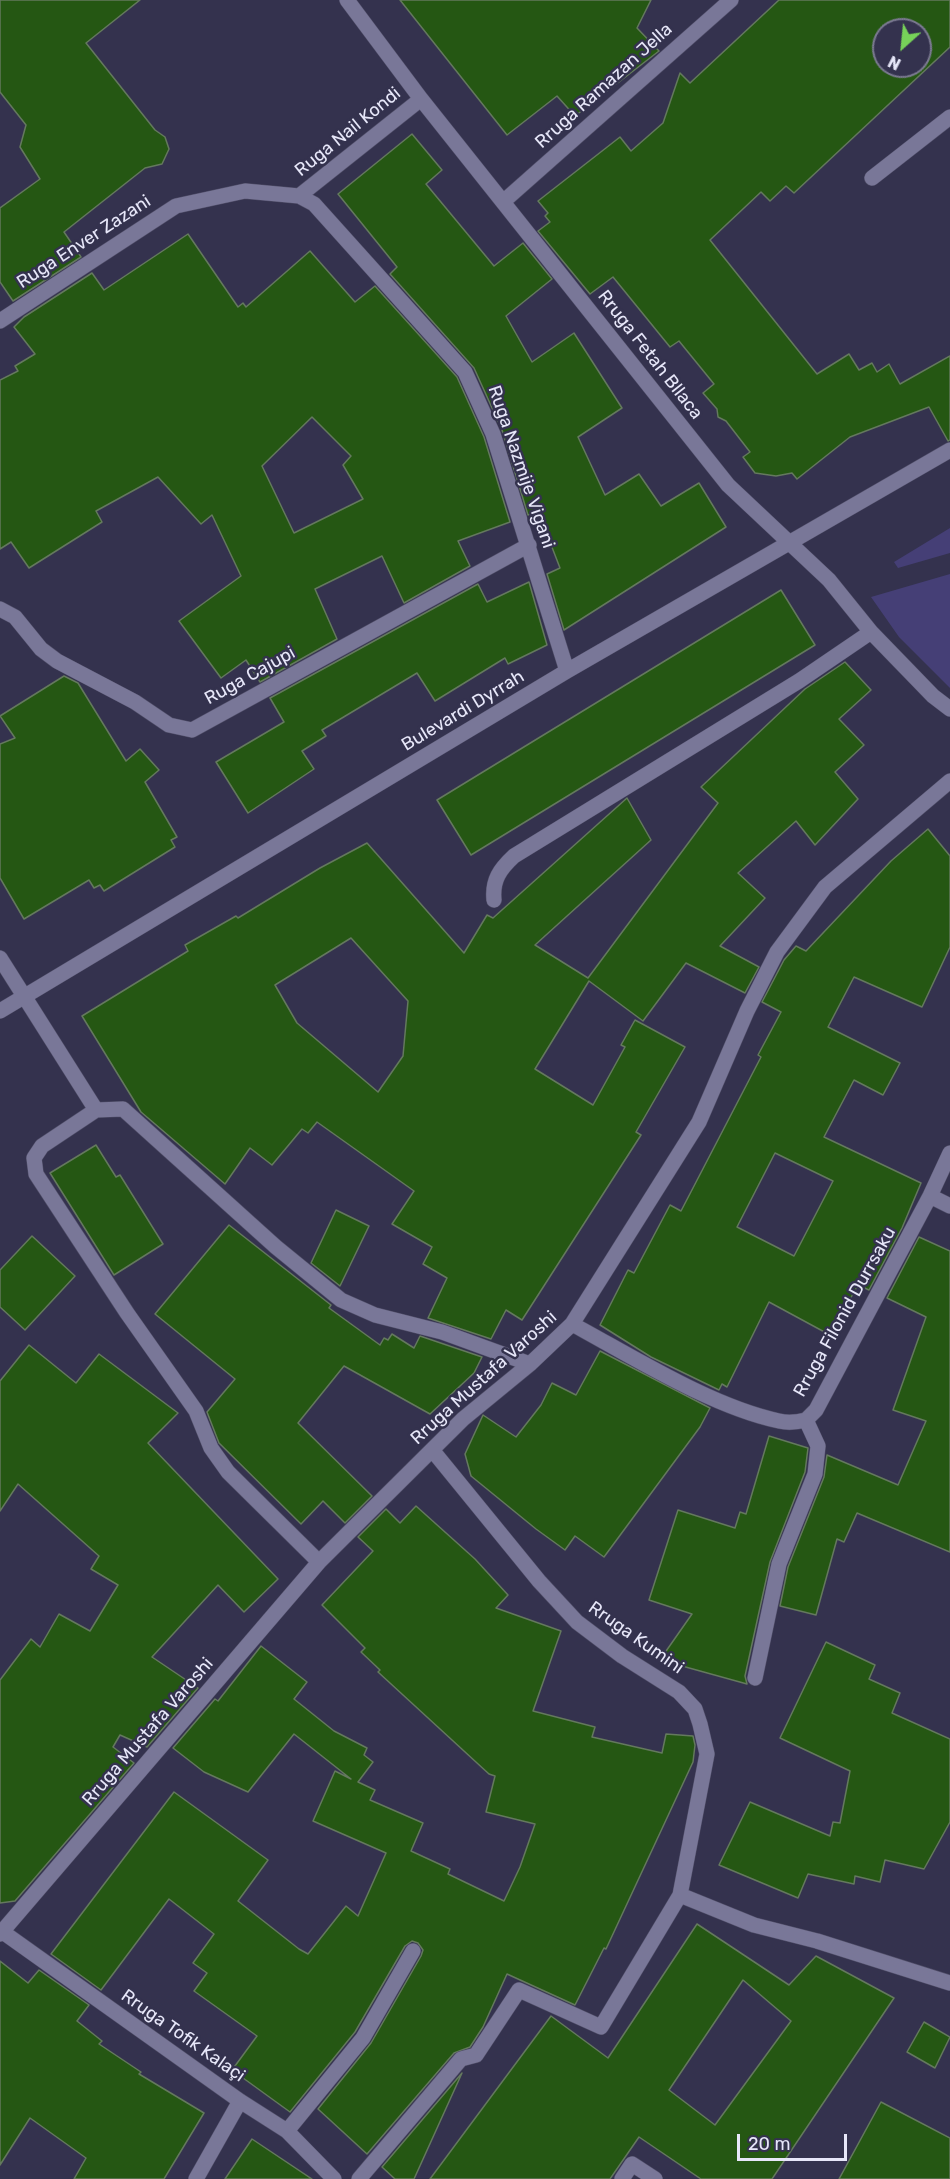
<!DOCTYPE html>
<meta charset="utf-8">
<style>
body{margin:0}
#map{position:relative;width:950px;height:2179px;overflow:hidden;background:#34324e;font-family:Rubik,sans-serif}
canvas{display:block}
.north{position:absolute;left:872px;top:18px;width:60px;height:60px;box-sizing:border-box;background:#34324e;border:2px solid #7c7a92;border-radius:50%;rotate:207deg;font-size:16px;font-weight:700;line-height:24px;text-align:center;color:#e7e7f9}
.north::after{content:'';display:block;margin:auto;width:21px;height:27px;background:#77d259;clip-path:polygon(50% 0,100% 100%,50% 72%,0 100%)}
.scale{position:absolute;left:737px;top:2134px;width:110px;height:27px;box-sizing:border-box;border:3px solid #e7e7f9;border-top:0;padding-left:8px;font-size:18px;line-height:21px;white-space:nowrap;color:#e7e7f9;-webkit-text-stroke:4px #34324e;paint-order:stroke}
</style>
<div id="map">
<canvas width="950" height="2179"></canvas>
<div class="north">N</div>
<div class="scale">20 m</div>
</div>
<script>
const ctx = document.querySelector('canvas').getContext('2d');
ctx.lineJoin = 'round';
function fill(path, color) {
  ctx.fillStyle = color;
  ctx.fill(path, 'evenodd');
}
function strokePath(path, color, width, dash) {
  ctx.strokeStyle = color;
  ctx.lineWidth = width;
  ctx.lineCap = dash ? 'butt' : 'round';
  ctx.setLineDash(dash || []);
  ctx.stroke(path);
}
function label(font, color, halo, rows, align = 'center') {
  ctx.font = font + ' Rubik,sans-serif';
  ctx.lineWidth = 5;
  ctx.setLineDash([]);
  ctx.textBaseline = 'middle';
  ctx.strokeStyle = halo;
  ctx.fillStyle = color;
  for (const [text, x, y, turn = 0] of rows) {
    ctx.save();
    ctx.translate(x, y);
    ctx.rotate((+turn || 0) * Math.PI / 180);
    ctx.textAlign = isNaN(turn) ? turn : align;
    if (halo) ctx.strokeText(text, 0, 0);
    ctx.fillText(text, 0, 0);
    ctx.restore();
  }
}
const green = new Path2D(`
 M950,528V553L898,568L894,562Z
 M950,574V688L899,637L871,597Z`);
const building = new Path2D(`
 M0,0H140L86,43L155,130L165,137L169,149L162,164L145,168L64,232L81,257L13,301L0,282V208L40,179L20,147L26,125L0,92Z
 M400,0H651L637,28L659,51L575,116L557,96L507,135Z
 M779,0H950V47L794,193L786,186L770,201L761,192L710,240L817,374L849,354L859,370L872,363L877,372L889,364L900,384L950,356V440L948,441L929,407L850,437L797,479L792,473L776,476L755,473L743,457L750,452L726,421L718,417L717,409L703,393L714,384L679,341L670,347L613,277L590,294L538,231L550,222L545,216L548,213L538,201L620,137L631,151L663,123L680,73L690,83ZM884,30H920V66H884Z
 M412,134L442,170L426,184L494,266L523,243L552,279L506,316L532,362L574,333L622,408L578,437L605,495L639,474L661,506L699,483L726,527L564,630L547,574L560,568L538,511L528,515L502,430L474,368L390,274L397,267L338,194Z
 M188,234L238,307L243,303L246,307L310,251L355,302L375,286L457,377L484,437L510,522L458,541L470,566L404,603L382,556L315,589L337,639L260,682L246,660L221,678L179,621L241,576L212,515L201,524L158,477L96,511L102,522L29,568L11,542L0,549V380L18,371L15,366L35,354L14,327L24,317L92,273L104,290ZM312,417L351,456L343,465L363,499L294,533L262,466Z
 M529,582L547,645L508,664L505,658L435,701L417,673L322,730L326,736L302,751L314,769L248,813L216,762L284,722L270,698L478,584L487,602Z
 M781,590L815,645L471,855L437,800Z
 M845,662L871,690L839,719L864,745L835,772L858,799L815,845L796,821L738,873L765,898L720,946L759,967L745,993L686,963L643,1021L589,981L535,1069L593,1105L625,1047L621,1045L635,1020L685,1047L636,1132L641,1135L522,1320L506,1310L491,1339L428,1318L447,1278L423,1264L432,1247L392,1224L414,1191L317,1122L308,1133L302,1129L272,1165L250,1148L225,1184L141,1112L82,1016L188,951L185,945L236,916L238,918L320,868L367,843L464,953L487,915L493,918L627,798L651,840L535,945L588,978L718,803L701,787L805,689ZM351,938L408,1001L403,1056L378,1092L297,1023L275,985Z
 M64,676L78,683L126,761L140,749L159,770L145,782L177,837L171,840L175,847L104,891L100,885L94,888L89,880L24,919L0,878V744L15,738L0,716Z
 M928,829L950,856V947L922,1007L854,977L828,1027L900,1063L883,1095L854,1080L824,1137L921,1183L902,1228L869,1290L858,1285L830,1335L769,1302L727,1387L722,1384L719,1390L651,1357L600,1325L628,1270L634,1273L670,1205L681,1211L761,1057L758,1055L781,1012L762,1002L784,960L796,946L806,951L891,861ZM775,1153L833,1181L794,1256L737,1227Z
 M96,1145L116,1177L120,1175L163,1244L114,1275L50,1173Z
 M336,1210L369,1226L340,1286L311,1263Z
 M229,1225L331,1305L329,1308L380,1345L384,1338L388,1340L392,1334L414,1348L420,1336L482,1357L474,1373L430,1414L344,1366L298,1423L372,1496L345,1523L323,1501L301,1524L219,1443L207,1412L235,1379L155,1314Z
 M32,1236L75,1276L25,1330L0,1307V1270Z
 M919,1237L950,1251V1552L857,1513L844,1542L837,1539L816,1615L780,1606L788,1567L824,1477L827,1455L898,1485L926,1421L893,1410L926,1317L887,1298Z
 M29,1345L76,1383L99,1354L178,1413L148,1443L278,1579L244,1612L218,1585L152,1657L198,1688L147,1747L120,1735L113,1747L134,1763L15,1901L0,1903V1680L31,1639L40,1647L59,1614L90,1631L118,1585L91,1569L99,1556L18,1484L0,1511V1381Z
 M600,1351L710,1408L700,1427L604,1557L575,1536L565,1550L536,1529L471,1476L465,1454L483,1415L516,1437L541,1405L552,1383L576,1395Z
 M769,1436L808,1448L805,1472L770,1562L745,1676L747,1684L682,1666L664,1654L692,1614L649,1600L678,1510L735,1528L740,1512L746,1514Z
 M416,1506L475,1559L508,1595L496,1608L561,1631L533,1711L595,1727L592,1737L662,1753L666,1734L693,1736L695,1745L693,1762L606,1949L604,1948L575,2005L507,1974L483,2027L470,2047L454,2053L367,2154L318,2109L371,2043L421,1956L423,1950L418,1943L412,1941L405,1946L355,2032L290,2112L232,2070L257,2036L194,1991L207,1973L193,1963L214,1934L169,1899L101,1990L51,1954L174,1792L268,1860L238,1901L299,1949L308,1954L346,1906L358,1916L386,1853L313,1821L335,1771L351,1779L294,1734L248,1792L204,1772L173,1748L215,1699L218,1701L261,1646L307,1682L294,1699L334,1731L367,1748L364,1755L373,1762L358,1782L375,1790L370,1800L423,1823L411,1851L450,1869L448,1874L504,1901L520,1867L535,1824L486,1812L495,1776L489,1774L378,1672L380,1670L361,1652L365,1648L322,1605L373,1551L358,1537L386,1509L400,1523Z
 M826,1642L875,1665L869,1679L900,1693L892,1713L950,1739V1822L924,1869L885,1860L880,1882L855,1876L854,1884L808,1874L798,1898L719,1865L750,1802L830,1836L833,1822L840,1823L850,1771L780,1738Z
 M697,1924L789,1985L816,1956L894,1998L772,2179H701L639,2137L610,2179H430L551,2016L608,2058ZM743,1980L791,2021L715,2125L669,2090Z
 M0,1961L28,1983L39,1970L89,2005L77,2021L102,2041L99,2044L141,2072L139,2074L204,2113L164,2179H74L86,2158L30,2118L0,2165Z
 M924,2022L950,2037L935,2068L907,2052Z
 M462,2073L414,2179H395L382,2167Z
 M881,2102L950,2138V2179H839Z
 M252,2139L312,2179H225Z`);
const minor = new Path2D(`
 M347,0L421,99L728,485L829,580L871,632L933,696L950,709
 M872,178L950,117
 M299,196L421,99
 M504,201L731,0
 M0,321L176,206L245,191L299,196L314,204L465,372L493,434L567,671
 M0,609L15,617L41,649L57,661L135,702L169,725L192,730L529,545
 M494,900C492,880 500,869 514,856L799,681L871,632
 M0,958L96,1110L123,1109L276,1247L341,1300L375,1315L442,1332L530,1364
 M0,1011L567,671L950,450
 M96,1110L42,1146L34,1158L36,1174L127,1313L196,1411L211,1448L228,1472L319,1562
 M930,1196L950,1206
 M572,1324C633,1357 712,1407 779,1421C787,1423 798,1422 806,1420L816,1410L930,1196L950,1153
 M755,1678L779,1564L815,1474L818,1446L806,1420
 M680,1895L754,1925L817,1941L950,1983
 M0,1930L240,2101L287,2131L334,2179
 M0,1934L319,1562L463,1419L530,1364L572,1324L699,1122L747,1011L777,952L825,887L950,781
 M287,2131L363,2038L413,1951
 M196,2179L240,2101
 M359,2179L461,2059L476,2055L519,1990L601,2027L680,1895L707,1754L700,1724L695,1709L679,1692L622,1656L577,1622L539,1581L433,1451
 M622,2179L632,2164L655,2179`);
const streetNames = [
 ["Rruga Ramazan Jella",604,86,-42],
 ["Ruga Nail Kondi",348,132,-39],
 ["Ruga Enver Zazani",84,242,-33],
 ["Rruga Fetah Bllaca",650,355,52],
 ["Ruga Nazmije Vigani",521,467,71],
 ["Ruga Cajupi",250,676,-29],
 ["Bulevardi Dyrrah",463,711,-31],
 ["Rruga Filonid Durrsaku",845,1312,-61],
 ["Rruga Mustafa Varoshi",484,1378,-42],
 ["Rruga Kumini",636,1638,35],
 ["Rruga Mustafa Varoshi",148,1732,-49],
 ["Rruga Tofik Kalaçi",183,2036,35]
];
fill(green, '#453f76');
fill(building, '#255713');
strokePath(building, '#64795e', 1.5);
strokePath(minor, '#514f69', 16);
strokePath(minor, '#797798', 15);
label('18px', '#e7e7f9', '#34324e', streetNames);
</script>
